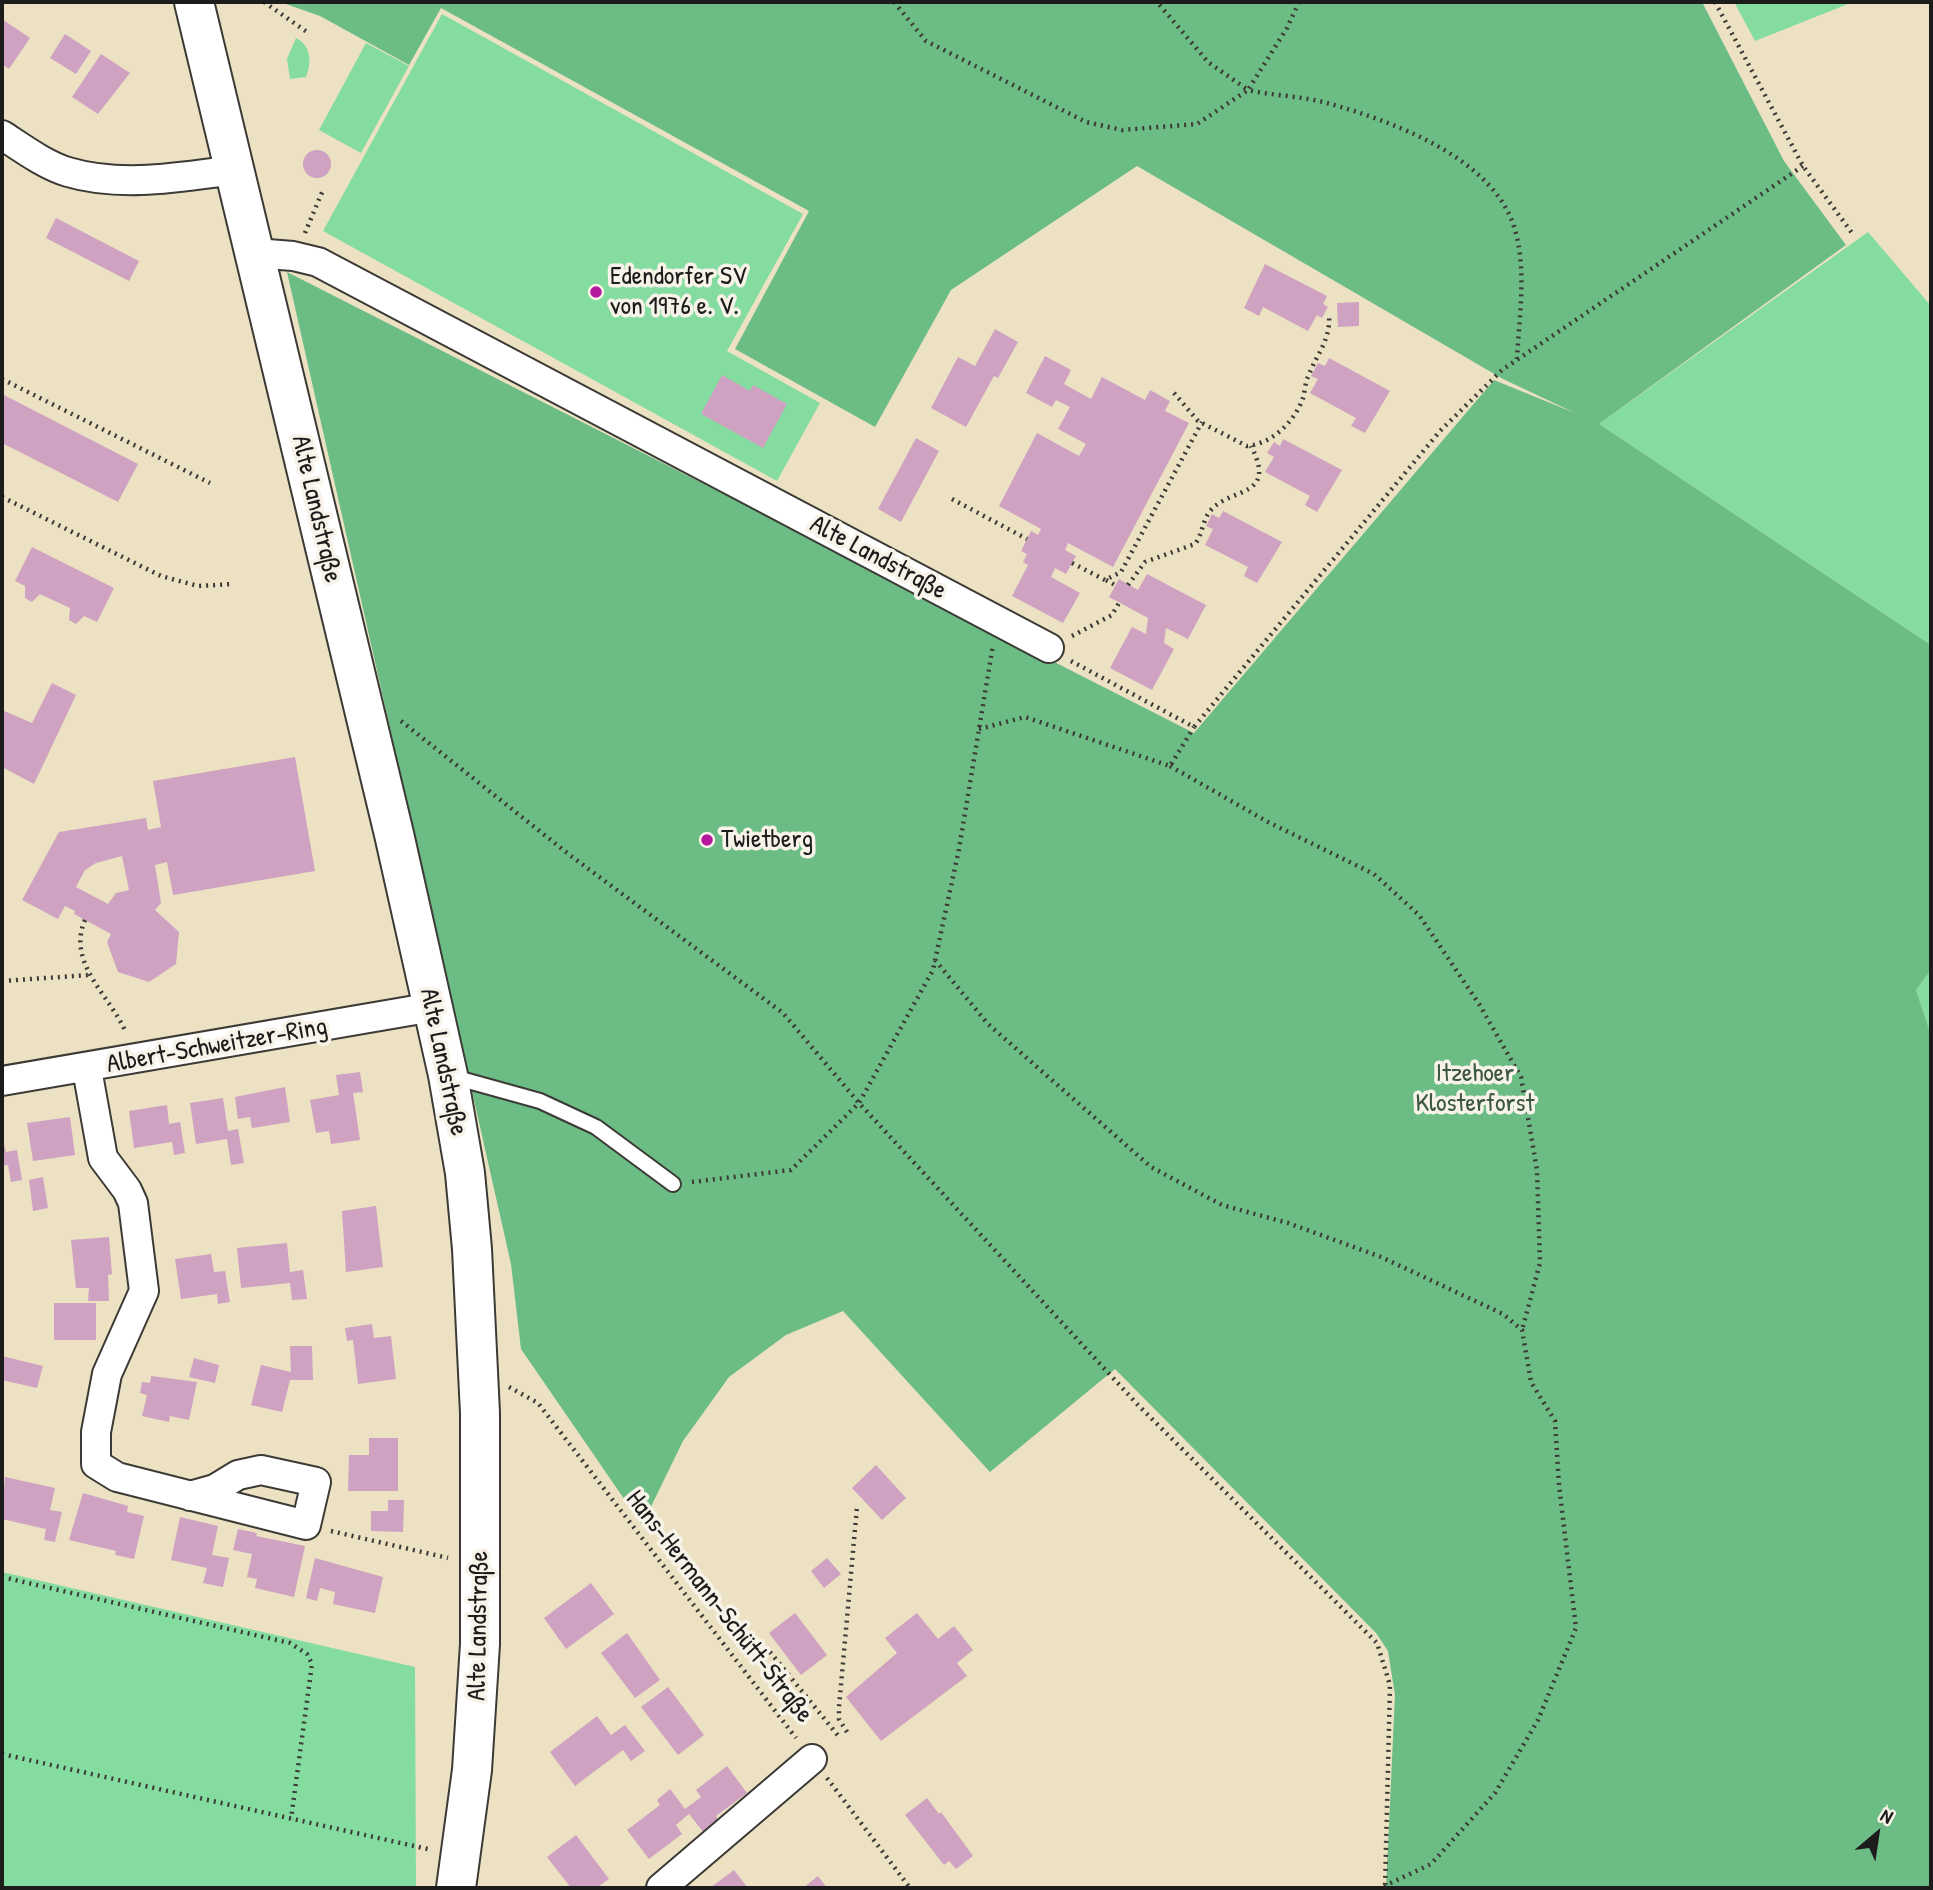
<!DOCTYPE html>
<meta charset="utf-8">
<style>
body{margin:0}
#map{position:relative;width:1933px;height:1890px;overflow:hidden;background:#ece2c3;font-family:"Patrick Hand",sans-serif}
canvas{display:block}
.frame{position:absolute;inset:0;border:4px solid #1c1c1c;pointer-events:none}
.north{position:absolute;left:1842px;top:1799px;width:70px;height:70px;-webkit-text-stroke:5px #f7f3e8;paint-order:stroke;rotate:29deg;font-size:19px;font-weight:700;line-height:28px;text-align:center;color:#1c1c1c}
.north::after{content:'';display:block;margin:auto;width:24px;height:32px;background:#1c1c1c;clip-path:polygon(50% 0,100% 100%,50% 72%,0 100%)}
</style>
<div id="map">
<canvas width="1933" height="1890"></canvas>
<div class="frame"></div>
<div class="north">N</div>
</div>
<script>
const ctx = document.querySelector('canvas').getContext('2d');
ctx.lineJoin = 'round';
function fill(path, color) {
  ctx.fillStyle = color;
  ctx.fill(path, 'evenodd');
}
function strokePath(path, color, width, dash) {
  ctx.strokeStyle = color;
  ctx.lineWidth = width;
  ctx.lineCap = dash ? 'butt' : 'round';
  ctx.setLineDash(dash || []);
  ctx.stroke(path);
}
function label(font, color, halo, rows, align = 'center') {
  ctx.font = font + ' "Patrick Hand",sans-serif';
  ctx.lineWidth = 7;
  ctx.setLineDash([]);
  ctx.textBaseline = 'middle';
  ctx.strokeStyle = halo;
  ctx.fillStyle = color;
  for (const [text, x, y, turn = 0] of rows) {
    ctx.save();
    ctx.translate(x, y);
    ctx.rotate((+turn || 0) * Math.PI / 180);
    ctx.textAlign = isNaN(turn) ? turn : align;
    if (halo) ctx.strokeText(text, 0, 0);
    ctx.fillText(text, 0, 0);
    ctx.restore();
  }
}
const green = new Path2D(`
 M1734,2H1853L1755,41Z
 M442,14L803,214L727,351L820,403L777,481L323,231Z
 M296,38C311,45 312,63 306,77L290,79L287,59Z
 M366,43L409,66L361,153L319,130Z
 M1868,232L1931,306V645L1599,424Z
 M1931,970V1035L1916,990Z
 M2,1572L415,1667L416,1888H2Z`);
const forest = new Path2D(`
 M280,2H1702L1784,161L1846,245L1599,424L1931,645V970L1916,990L1931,1035V1888H1386L1395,1695L1388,1651L1376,1633L1115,1369L990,1472L843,1311L786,1335L729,1377L683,1441L642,1525L521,1349L511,1264L287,272L1194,733L1494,380L1575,413L1503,379L1137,166L951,290L875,427L735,349L809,211L441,8L409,65L320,16Z`);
const building = new Path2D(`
 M2,19L30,38L9,69L2,64Z
 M65,34L91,51L76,74L50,58Z
 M101,54L130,73L98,114L72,97Z
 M303 164a14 14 0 1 1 28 0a14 14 0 1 1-28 0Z
 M56,218L139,261L129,281L46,238Z
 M1265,264L1327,296L1323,304L1328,307L1322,318L1317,315L1308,331L1263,307L1259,316L1244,308Z
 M1359,302V326L1338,327L1337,303Z
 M995,329L1018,342L998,378L994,376L966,427L931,408L958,357L975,366Z
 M1045,356L1071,370L1064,384L1091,399L1102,377L1145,400L1150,390L1170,401L1165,411L1189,423L1113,567L1068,543L1065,550L1076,556L1072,563L1066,574L1055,568L1051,577L1080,593L1063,623L1012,596L1028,565L1023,562L1027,554L1021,551L1031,531L1038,535L1041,529L999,506L1037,433L1079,456L1086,444L1058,429L1070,407L1056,400L1052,407L1026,393Z
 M1329,358L1390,391L1365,433L1351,426L1356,418L1310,393L1318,379L1311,376L1318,363L1325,366Z
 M722,375L750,391L753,385L787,404L763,448L701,414Z
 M2,394L138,464L118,502L2,443Z
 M916,438L939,451L901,522L878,509Z
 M1283,439L1342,470L1317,512L1305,505L1310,496L1265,472L1274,457L1267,453L1274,442L1280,446Z
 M1223,511L1282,542L1257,583L1244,576L1248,567L1205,545L1213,529L1206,526L1212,514L1219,518Z
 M32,547L114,588L97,622L84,616L76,624L69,620L70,608L40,594L32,602L25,598V586L15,581Z
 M1147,574L1206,605L1188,639L1166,628L1164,643L1174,649L1152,690L1110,668L1132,627L1146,634L1148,618L1109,597L1119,579L1138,590Z
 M52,683L76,695L34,784L2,767V710L32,723Z
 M295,757L315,871L173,895L167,862L155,865L161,903L155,910L179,932L176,964L149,982L118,972L107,942L111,934L74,914L75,911L65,906L58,919L22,900L59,832L146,818L148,830L161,827L153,781ZM122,856L129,890L116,893L108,904L76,887L85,870L96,863Z
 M360,1072L363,1092L353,1093L360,1140L331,1144L329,1131L316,1133L310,1100L339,1095L336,1075Z
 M285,1087L290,1122L252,1128L250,1117L238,1119L235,1097Z
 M223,1098L228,1131L238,1129L244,1163L231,1165L227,1139L196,1144L190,1103Z
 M167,1105L169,1124L180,1122L185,1153L174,1155L172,1142L134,1148L129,1111Z
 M70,1117L75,1155L33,1161L27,1123Z
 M2,1137L6,1152L17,1150L22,1180L11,1182L8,1165L2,1166Z
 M43,1177L48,1208L33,1211L29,1180Z
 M376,1206L383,1267L346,1272L342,1211Z
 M109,1237L112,1274L108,1275L109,1301H88L89,1288H76L71,1240Z
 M287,1243L290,1272L303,1270L307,1299L292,1300L290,1283L241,1288L237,1248Z
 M211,1254L214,1272L225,1271L230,1302L218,1304L217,1294L181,1299L175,1259Z
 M54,1303H96V1340H54Z
 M372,1324L374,1338L391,1336L396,1379L358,1384L353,1340L347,1341L345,1328Z
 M290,1346H312L313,1380H290L282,1412L251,1405L261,1365L291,1372Z
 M2,1356L43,1366L37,1388L2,1380Z
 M194,1358L219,1365L215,1383L189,1377Z
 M151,1376L197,1382L189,1420L170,1416L169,1422L142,1416L147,1395L140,1393L142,1382L150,1383Z
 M369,1438H398V1491H348L349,1455H369Z
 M876,1465L906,1498L882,1520L852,1488Z
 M5,1477L55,1488L50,1510L62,1512L55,1542L44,1540L46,1529L2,1519Z
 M83,1493L128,1506L127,1512L144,1516L134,1559L115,1555L116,1551L69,1540Z
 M388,1500H404L403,1532L371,1531V1511H388Z
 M180,1517L218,1526L212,1555L229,1558L223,1587L203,1583L207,1568L171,1560Z
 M238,1529L257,1533L256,1536L305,1546L294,1597L255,1588L257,1579L247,1577L252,1554L233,1550Z
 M315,1558L383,1577L375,1613L333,1604L335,1592L320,1588L317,1601L306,1598Z
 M827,1558L841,1574L824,1588L811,1571Z
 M591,1583L614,1614L566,1649L544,1618Z
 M795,1613L827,1655L801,1675L769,1633Z
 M917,1613L938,1639L954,1626L973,1650L957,1663L967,1676L881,1741L846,1697L897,1653L885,1638Z
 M627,1633L660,1680L635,1698L601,1653Z
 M668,1687L704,1735L678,1755L641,1707Z
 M597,1716L611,1735L625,1725L645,1751L631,1761L623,1750L575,1786L550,1752Z
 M727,1766L747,1793L716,1816L719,1821L704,1833L689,1814L676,1825L682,1834L649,1859L627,1830L660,1805L657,1800L670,1789L685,1809L701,1797L696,1790Z
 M927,1798L939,1814L941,1812L973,1856L956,1869L949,1861L944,1865L905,1815Z
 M576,1835L609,1879L599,1886L601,1888H571L547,1857Z
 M734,1870L748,1888H710Z
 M818,1876L827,1888H803Z`);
const path = new Path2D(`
 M264,2L307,32
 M894,2L926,41L1086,122L1122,130L1197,124L1248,90L1208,62L1157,2
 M1299,2L1287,28L1248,90C1274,96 1302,96 1327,103C1392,121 1495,158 1515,230C1527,271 1519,318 1517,359
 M1715,2L1803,166L1852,233
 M305,233L323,190
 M2,379L210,483
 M1174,393L1198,421L1247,446C1272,444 1295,421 1303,398C1305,391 1305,383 1308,377C1316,355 1331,340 1329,315
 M2,497L161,576L198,586L233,584
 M952,499L1027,539
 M1072,563L1105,580L1121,572L1202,422
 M1106,580L1115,585
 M1128,585L1145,562L1195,544C1203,534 1202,520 1211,510C1231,487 1278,498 1251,446
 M1072,636L1112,615L1119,603
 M1071,661L1194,727L1440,431L1502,370L1803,166
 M401,721L571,856L783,1013L859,1103L1138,1405L1377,1643L1390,1685L1385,1888
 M979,729L1025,717L1170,766L1194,727
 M1170,766L1268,822L1374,874L1419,915L1479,1004L1521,1077L1537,1170L1540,1263L1522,1330
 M85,920C66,964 111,996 126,1033
 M935,960L988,1024L1151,1167L1222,1205L1288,1223L1381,1257L1503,1314L1522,1330L1531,1382L1555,1421L1559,1485L1576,1628L1538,1720L1495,1793L1431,1864L1380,1888
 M2,981L89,975
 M692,1182L791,1170L859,1103L933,970L959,849L993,645
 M509,1387L538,1403L796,1738
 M331,1531L448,1558
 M2,1577L290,1643L307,1654L312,1664L291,1819
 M770,1652L840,1738
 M847,1732L839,1719V1707L857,1507
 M2,1754L432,1850
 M827,1778L910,1888`);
const lane = new Path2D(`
 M450,1076L540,1101L596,1127L673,1184`);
const street = new Path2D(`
 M2,135C22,148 45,165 68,172C122,188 180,177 235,170
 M255,253L293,256L318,262L1049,648
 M87,1069L103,1158L127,1190L133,1203L144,1291L107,1374L96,1432V1464L117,1477L306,1525L316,1482L261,1470L238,1475L215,1489L190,1496
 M2,1081L433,1007
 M661,1888L812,1759`);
const secondary = new Path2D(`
 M194,2L394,834L448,1075L465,1173L472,1249L480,1413V1644L472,1770L456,1888`);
const markers = [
 [596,292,7,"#b5179e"],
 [707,840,7,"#b5179e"]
];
const poiNames = [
 ["Edendorfer SV",610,277],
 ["von 1976 e. V.",610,307],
 ["Twietberg",721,840]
];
const streetNames = [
 ["Alte Landstraße",316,509,77],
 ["Alte Landstraße",878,558,28],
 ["Albert-Schweitzer-Ring",217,1046,-10],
 ["Alte Landstraße",443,1062,78],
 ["Hans-Hermann-Schütt-Straße",719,1607,52],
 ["Alte Landstraße",479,1626,-89]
];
const parkNames = [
 ["Itzehoer",1475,1074],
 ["Klosterforst",1475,1104]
];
fill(green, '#85dca0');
fill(forest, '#6cbc86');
fill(building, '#cea2c0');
strokePath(lane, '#3b3a35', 18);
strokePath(street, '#3b3a35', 32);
strokePath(secondary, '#3b3a35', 42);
strokePath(path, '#3b3a35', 4.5, [2, 5]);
strokePath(lane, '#fff', 14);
strokePath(street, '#fff', 28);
strokePath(secondary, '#fff', 38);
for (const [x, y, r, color] of markers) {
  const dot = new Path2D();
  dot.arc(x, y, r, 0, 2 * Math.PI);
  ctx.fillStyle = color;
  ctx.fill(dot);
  strokePath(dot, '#f7f3e8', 2.5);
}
label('26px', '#1c1c1c', '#f7f3e8', poiNames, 'left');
label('26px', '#1c1c1c', '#f7f3e8', streetNames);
label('26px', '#3c5644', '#f7f3e8', parkNames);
</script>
